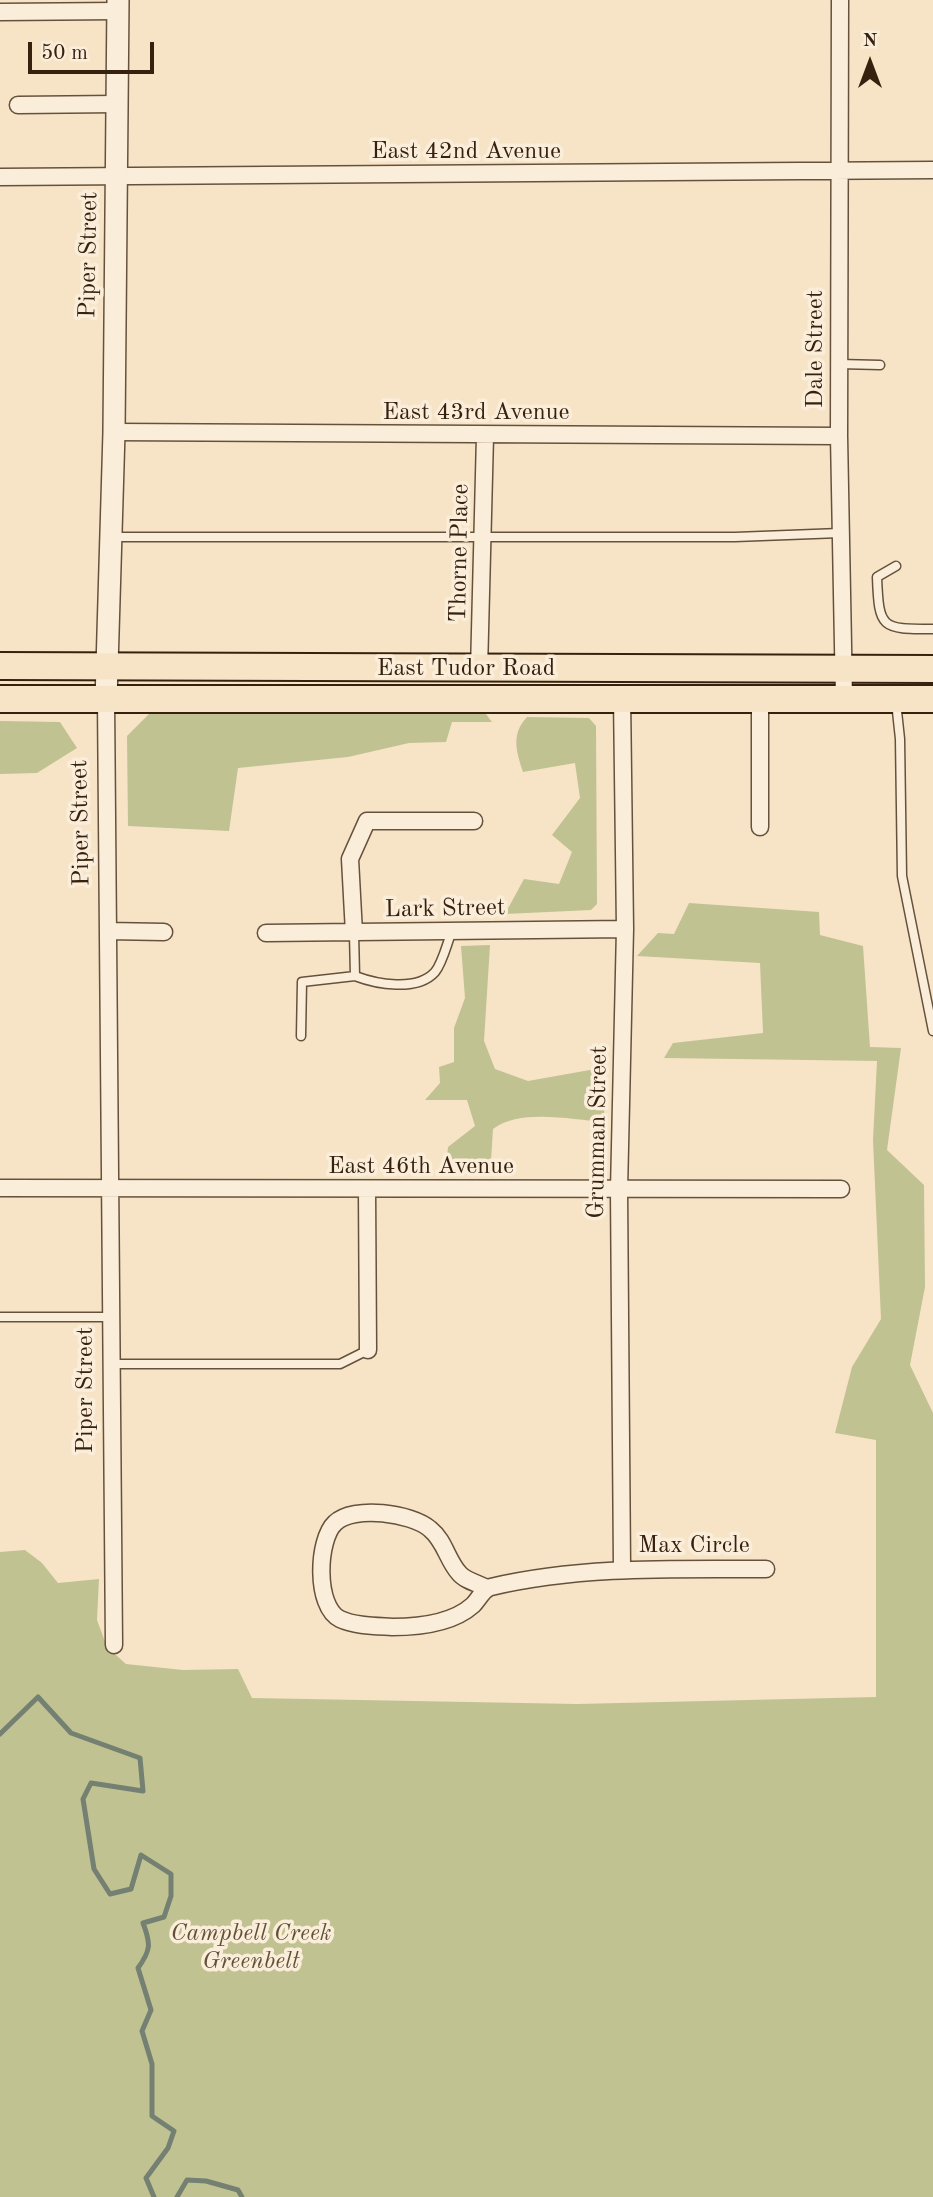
<!DOCTYPE html>
<style>
body{margin:0}
#map{position:relative;width:933px;height:2197px;overflow:hidden;background:#f7e4c6;font-family:"Old Standard TT",serif}
canvas{display:block}
.north{position:absolute;left:835px;top:28px;width:70px;height:70px;-webkit-text-stroke:5px #faedda;paint-order:stroke;rotate:0deg;font-size:19px;font-weight:700;line-height:28px;text-align:center;color:#36210e}
.north::after{content:'';display:block;margin:auto;width:24px;height:32px;background:#36210e;clip-path:polygon(50% 0,100% 100%,50% 72%,0 100%)}
.scale{position:absolute;left:28px;top:42px;width:126px;height:32px;box-sizing:border-box;border:4px solid #36210e;border-top:0;padding-left:9px;font-size:21px;line-height:24px;white-space:nowrap;color:#36210e;-webkit-text-stroke:5px #faedda;paint-order:stroke}
</style>
<div id="map">
<canvas width="933" height="2197"></canvas>
<div class="north">N</div>
<div class="scale">50 m</div>
</div>
<script>
const ctx = document.querySelector('canvas').getContext('2d');
ctx.lineJoin = 'round';
function fill(path, color) {
  ctx.fillStyle = color;
  ctx.fill(path, 'evenodd');
}
function strokePath(path, color, width, dash) {
  ctx.strokeStyle = color;
  ctx.lineWidth = width;
  ctx.lineCap = dash ? 'butt' : 'round';
  ctx.setLineDash(dash || []);
  ctx.stroke(path);
}
function label(font, color, halo, rows, align = 'center') {
  ctx.font = font + ' "Old Standard TT",serif';
  ctx.lineWidth = 7;
  ctx.setLineDash([]);
  ctx.textBaseline = 'middle';
  ctx.strokeStyle = halo;
  ctx.fillStyle = color;
  for (const [text, x, y, turn = 0] of rows) {
    ctx.save();
    ctx.translate(x, y);
    ctx.rotate((+turn || 0) * Math.PI / 180);
    ctx.textAlign = isNaN(turn) ? turn : align;
    if (halo) ctx.strokeText(text, 0, 0);
    ctx.fillText(text, 0, 0);
    ctx.restore();
  }
}
const green = new Path2D(`
 M483,710L492,722H452L446,742L409,743L348,757L238,768L229,831L128,826L127,736L151,712Z
 M527,717L589,718L596,726L597,904L591,910L505,914L524,879L559,884L572,852L552,835L580,798L575,763L523,772C516,751 511,734 527,717Z
 M0,721L60,722L77,748L37,773L0,774Z
 M689,903L819,912L820,935L863,946L870,1047L901,1048L887,1150L924,1185L925,1287L910,1365L933,1413V2197H0V1552L25,1550L42,1563L58,1583L99,1579L97,1620L107,1647L126,1664L183,1670L238,1669L252,1698L577,1704L876,1697V1440L835,1433L852,1367L881,1319L873,1140L877,1061L664,1058L673,1043L763,1033L760,963L637,956L658,933L674,934Z
 M490,945L484,1041L495,1069L528,1081L601,1068L605,1122C572,1120 521,1108 493,1129L491,1161L446,1166L448,1147L475,1126L467,1100H425L440,1083L439,1067L454,1062V1028L465,998L461,946Z`);
const stream = new Path2D(`
 M0,1734L38,1697L71,1733L140,1758L143,1791L91,1783L83,1799L94,1869L110,1894L131,1889L141,1855L171,1874V1896L164,1917L143,1923C151,1944 151,1950 138,1968L151,2010L142,2031L152,2064V2116L174,2131L168,2148L146,2178L154,2197
 M177,2197L187,2180L206,2181L238,2190L242,2197`);
const service = new Path2D(`
 M839,364L880,365
 M112,537H735L840,533
 M896,566L877,577C879,629 881,629 933,629
 M896,702L900,739L902,876L933,1031
 M355,976C376,984 417,992 435,972C443,962 447,943 452,931
 M301,1036L302,982L355,976L354,933
 M0,1317H112
 M112,1364H340L368,1350`);
const minor = new Path2D(`
 M840,0L839,436L844,698
 M0,12L118,11
 M18,105L117,104
 M0,177L933,170
 M114,432L839,436
 M479,670L485,436
 M622,697L625,929L619,1190L622,1568
 M760,698V827
 M106,700L114,1645
 M108,931L164,932
 M266,933L625,929
 M354,933L350,859L367,821H474
 M0,1188L841,1189
 M367,1190L368,1350
 M487,1588C479,1584 464,1580 459,1573C447,1560 445,1541 430,1529C412,1513 353,1505 335,1523C317,1540 315,1607 340,1619C355,1626 376,1626 392,1627C418,1627 453,1623 473,1605C479,1599 483,1589 491,1587C581,1566 674,1569 766,1569`);
const tertiary = new Path2D(`
 M106,700L114,432L118,0`);
const primary = new Path2D(`
 M0,666L933,669
 M0,699H933`);
const streetNames = [
 ["East 42nd Avenue",466,152],
 ["Piper Street",89,255,-89],
 ["Dale Street",816,349,-90],
 ["East 43rd Avenue",476,413],
 ["Thorne Place",460,553,-89],
 ["East Tudor Road",466,669],
 ["Piper Street",81,823,-91],
 ["Lark Street",445,909,-1],
 ["Grumman Street",598,1132,-89],
 ["East 46th Avenue",421,1167],
 ["Piper Street",86,1390,-90],
 ["Max Circle",694,1546]
];
const parkNames = [
 ["Campbell Creek",251,1934],
 ["Greenbelt",251,1962]
];
fill(green, '#c1c292');
strokePath(stream, '#748071', 5);
strokePath(service, '#66523c', 11);
strokePath(minor, '#66523c', 19);
strokePath(tertiary, '#66523c', 24);
strokePath(primary, '#36210e', 30);
strokePath(service, '#faedda', 8);
strokePath(minor, '#faedda', 16);
strokePath(tertiary, '#faedda', 21);
strokePath(primary, '#f7e4c6', 26);
label('24px', '#36210e', '#faedda', streetNames);
label('italic 24px', '#605136', '#faedda', parkNames);
</script>
